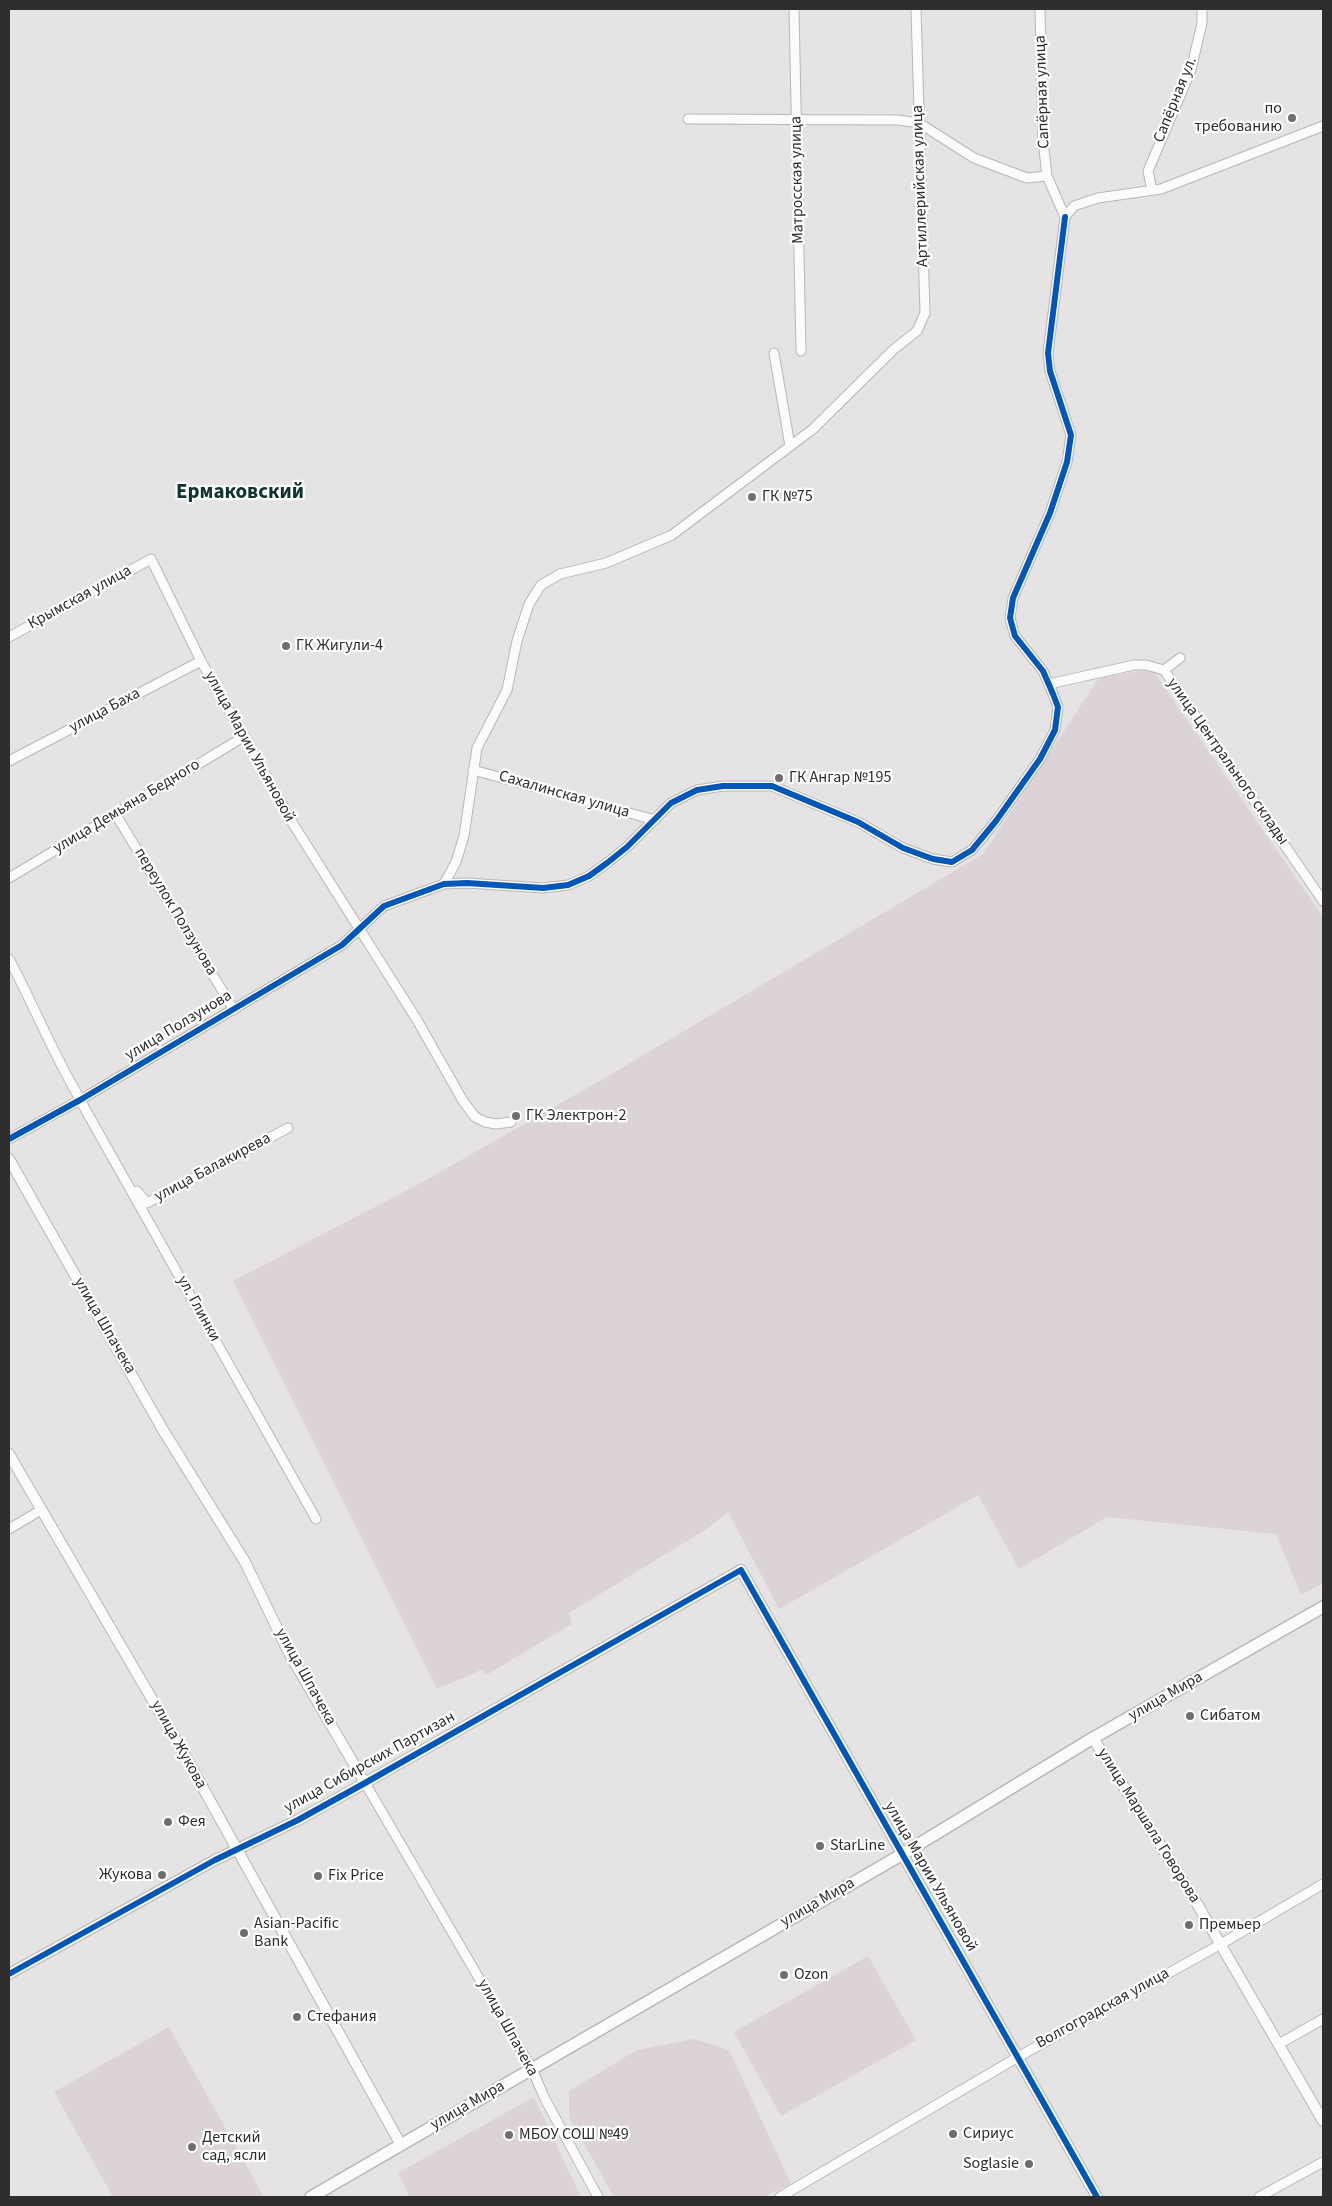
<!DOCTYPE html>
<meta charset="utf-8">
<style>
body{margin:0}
#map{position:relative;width:1332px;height:2206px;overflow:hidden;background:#e6e3e4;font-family:"Source Sans 3",sans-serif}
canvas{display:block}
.frame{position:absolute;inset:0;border:10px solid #2f2d2e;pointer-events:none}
</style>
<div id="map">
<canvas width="1332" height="2206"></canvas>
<div class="frame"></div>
</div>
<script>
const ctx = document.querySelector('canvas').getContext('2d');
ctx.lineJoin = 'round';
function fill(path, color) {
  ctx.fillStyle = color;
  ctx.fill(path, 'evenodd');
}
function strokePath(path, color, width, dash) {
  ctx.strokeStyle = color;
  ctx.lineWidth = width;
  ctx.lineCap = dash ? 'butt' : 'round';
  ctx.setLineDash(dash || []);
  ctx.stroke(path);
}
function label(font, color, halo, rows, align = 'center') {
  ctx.font = font + ' "Source Sans 3",sans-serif';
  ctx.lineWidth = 4.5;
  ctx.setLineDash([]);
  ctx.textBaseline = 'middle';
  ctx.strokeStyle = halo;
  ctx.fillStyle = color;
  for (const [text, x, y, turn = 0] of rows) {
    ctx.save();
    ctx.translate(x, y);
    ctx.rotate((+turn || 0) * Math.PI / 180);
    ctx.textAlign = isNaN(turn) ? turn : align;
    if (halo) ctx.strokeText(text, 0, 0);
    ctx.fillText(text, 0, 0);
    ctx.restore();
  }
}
const built = new Path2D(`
 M1152,669L1323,917V1583L1301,1595L1276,1534L1107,1517L1019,1569L978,1495L779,1609L728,1512L705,1530L569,1613L572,1624L486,1675L483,1669L437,1689L233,1281L419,1184L603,1079L983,854L1099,678Z
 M868,1956L916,2040L781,2116L734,2032Z
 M169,2027L264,2197H113L54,2092Z
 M694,2039L729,2050L791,2184L763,2197H614L569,2117V2091L637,2050Z
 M534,2097L581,2197H410L398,2173Z`);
const minor = new Path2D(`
 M794,9L801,351
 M1040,9L1043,140L1047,176
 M688,119L898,120L919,123L974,158L1027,178L1047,176L1065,217
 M1152,190L1148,171L1191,70L1202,23V9
 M1065,217L1074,206L1098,198L1161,189L1323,126
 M774,353L790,446
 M9,637L151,559L201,661L295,827L417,1020L463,1101L475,1117L485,1122L496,1124L511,1122
 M1164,670L1180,658
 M1049,684L1134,665H1146L1164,670L1323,901
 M9,761L201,661
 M473,770L655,820
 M116,815L234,1010
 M9,878L245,736
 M444,884L456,862L464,836L477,748L507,690L517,641L529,604L541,585L560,574L606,563L672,535L813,429L893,350L917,331L925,313L916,9
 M9,959C35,1007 54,1057 83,1104
 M80,1100L316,1519
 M9,1139L80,1100L342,945L384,906L444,884L467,883L543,888L568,885L589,876L607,863L627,847L671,803L697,790L723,786H772L858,822L903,848L933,859L952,862L972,850L996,821L1040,759L1055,730L1058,707L1053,694L1043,671L1015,636L1010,618L1013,598L1050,513L1067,462L1071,435L1050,371L1048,353L1065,217
 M137,1191L147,1203L288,1128
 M9,1529L41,1510
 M365,1783L532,2069L545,2099L598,2197
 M1279,2044L1323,2019
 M780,2197L1018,2057L1221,1944L1323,1884
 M1259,2197L1323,2162`);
const tertiary = new Path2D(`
 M9,1159L163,1430L245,1562L289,1653L365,1783
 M9,1454L188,1761L401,2145
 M1093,1738L1196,1902L1323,2121
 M9,1974L215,1860L298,1820L365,1783L741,1570L1097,2197`);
const secondary = new Path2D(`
 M311,2197L901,1855L1093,1738L1323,1607`);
const cycleway = new Path2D(`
 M9,1139L80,1100L342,945L384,906L444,884L467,883L543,888L568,885L589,876L607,863L627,847L671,803L697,790L723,786H772L858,822L903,848L933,859L952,862L972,850L996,821L1040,759L1055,730L1058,707L1053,694L1043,671L1015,636L1010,618L1013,598L1050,513L1067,462L1071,435L1050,371L1048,353L1065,217
 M9,1974L215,1860L298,1820L365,1783L741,1570L1097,2197`);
const markers = [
 [1292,118,5,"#6f6d6e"],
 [752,497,5,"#6f6d6e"],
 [286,646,5,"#6f6d6e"],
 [779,778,5,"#6f6d6e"],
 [516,1116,5,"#6f6d6e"],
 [1190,1716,5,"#6f6d6e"],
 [168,1822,5,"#6f6d6e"],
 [820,1846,5,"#6f6d6e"],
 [162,1875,5,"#6f6d6e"],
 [318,1876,5,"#6f6d6e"],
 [1189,1925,5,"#6f6d6e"],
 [244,1933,5,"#6f6d6e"],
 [784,1975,5,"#6f6d6e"],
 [297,2017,5,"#6f6d6e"],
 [953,2134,5,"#6f6d6e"],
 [509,2135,5,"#6f6d6e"],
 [192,2147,5,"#6f6d6e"],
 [1029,2164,5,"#6f6d6e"]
];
const streetNames = [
 ["Сапёрная улица",1043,92,-92],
 ["Сапёрная ул.",1176,100,-68],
 ["Матросская улица",798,180,-91],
 ["Артиллерийская улица",921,186,-92],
 ["Крымская улица",80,598,-29],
 ["улица Баха",105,711,-28],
 ["улица Марии Ульяновой",249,747,61],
 ["улица Центрального склады",1227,762,55],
 ["Сахалинская улица",564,795,16],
 ["улица Демьяна Бедного",127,807,-31],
 ["переулок Ползунова",175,912,59],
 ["улица Ползунова",179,1026,-31],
 ["улица Балакирева",213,1168,-28],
 ["ул. Глинки",198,1309,61],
 ["улица Шпачека",104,1326,60],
 ["улица Шпачека",305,1677,61],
 ["улица Мира",1166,1697,-30],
 ["улица Жукова",178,1745,61],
 ["улица Сибирских Партизан",370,1763,-29],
 ["улица Маршала Говорова",1148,1826,58],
 ["улица Марии Ульяновой",930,1877,60],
 ["улица Мира",818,1903,-30],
 ["Волгоградская улица",1103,2009,-29],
 ["улица Шпачека",507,2028,61],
 ["улица Мира",468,2106,-30]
];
const poiNames = [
 ["по",1282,109,"right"],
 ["требованию",1282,127,"right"],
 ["ГК №75",762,497],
 ["ГК Жигули-4",296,646],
 ["ГК Ангар №195",789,778],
 ["ГК Электрон-2",526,1116],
 ["Сибатом",1200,1716],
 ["Фея",178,1822],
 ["StarLine",830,1846],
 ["Жукова",152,1875,"right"],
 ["Fix Price",328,1876],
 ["Asian-Pacific",254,1924],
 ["Bank",254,1942],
 ["Премьер",1199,1925],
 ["Ozon",794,1975],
 ["Стефания",307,2017],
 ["Сириус",963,2134],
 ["МБОУ СОШ №49",519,2135],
 ["Детский",202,2138],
 ["сад, ясли",202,2156],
 ["Soglasie",1019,2164,"right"]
];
const districtNames = [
 ["Ермаковский",240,493]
];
fill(built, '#dbd3d7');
strokePath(minor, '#b8b6b7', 11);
strokePath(tertiary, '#b8b6b7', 12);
strokePath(secondary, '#b8b6b7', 14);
strokePath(minor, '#fbfbfb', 9);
strokePath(tertiary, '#fbfbfb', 10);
strokePath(secondary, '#fbfbfb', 11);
strokePath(cycleway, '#0057b8', 6);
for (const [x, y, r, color] of markers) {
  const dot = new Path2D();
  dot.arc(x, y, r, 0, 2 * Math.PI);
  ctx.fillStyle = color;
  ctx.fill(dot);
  strokePath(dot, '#fff', 2);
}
label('16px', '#2f2d2e', '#fff', streetNames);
label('16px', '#2f2d2e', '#fff', poiNames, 'left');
label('bold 21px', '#103331', '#fff', districtNames);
</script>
